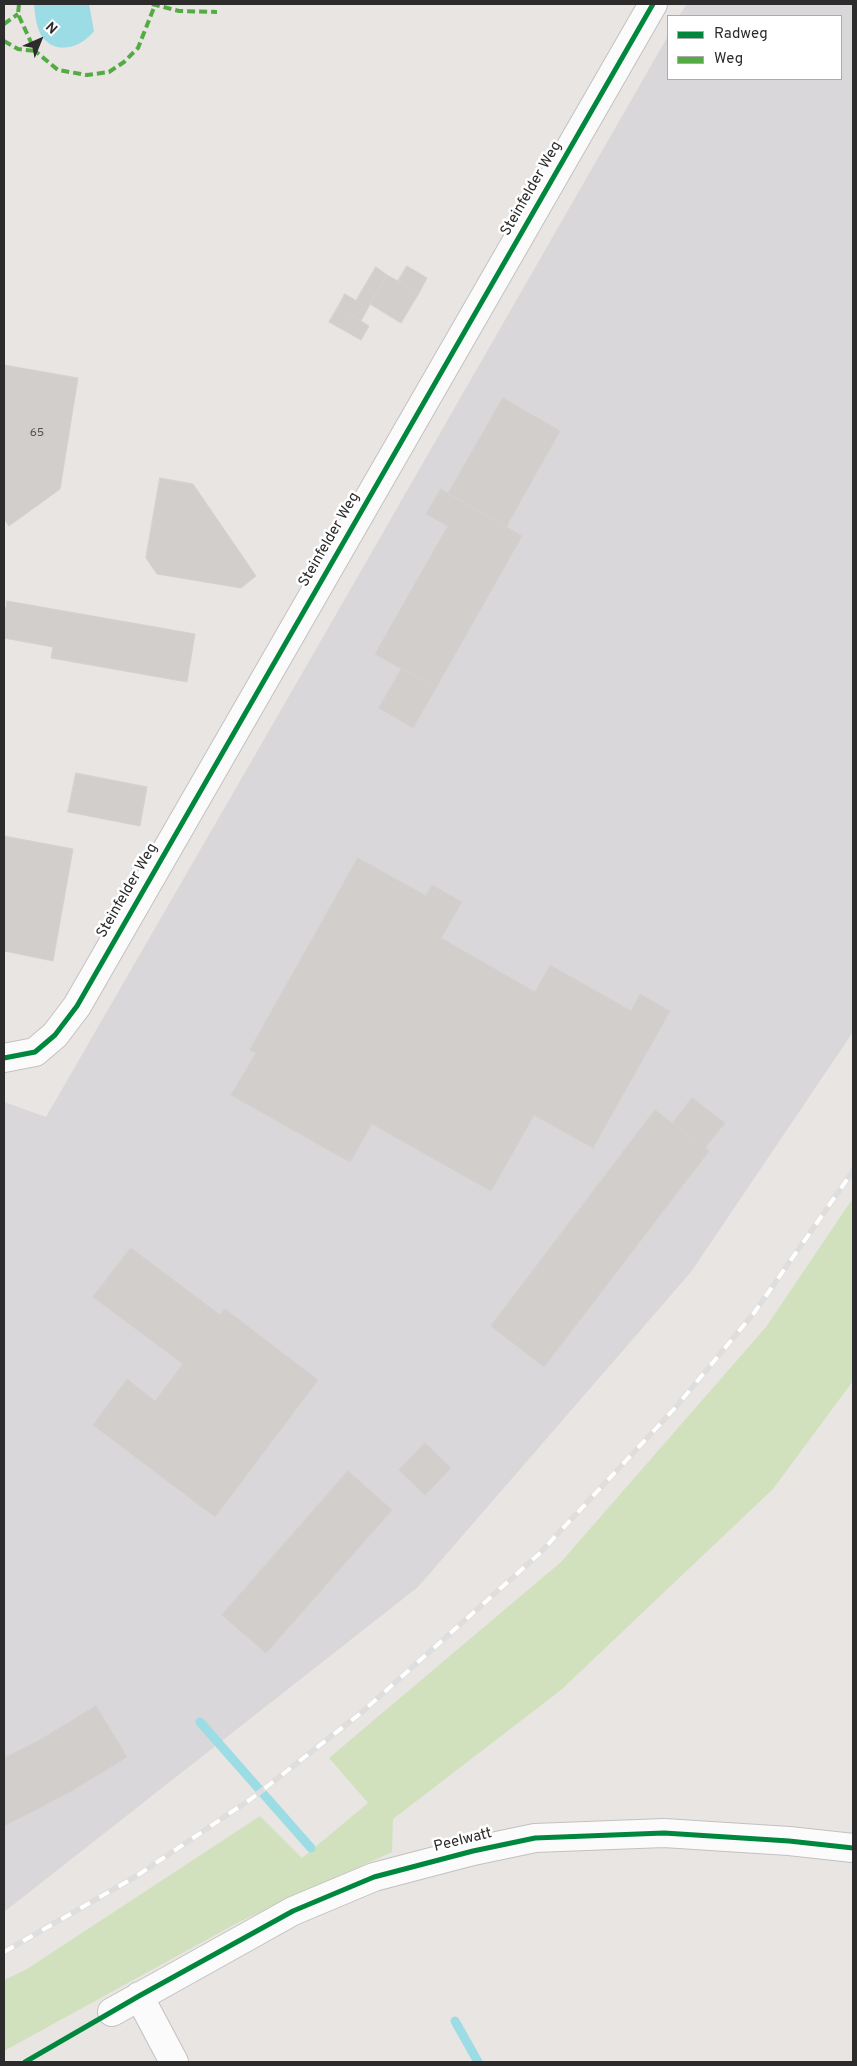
<!DOCTYPE html>
<style>
body{margin:0}
#map{position:relative;width:857px;height:2066px;overflow:hidden;background:#e9e5e2;font-family:Overpass,sans-serif}
canvas{display:block}
.frame{position:absolute;inset:0;border:5px solid #2c2c2c;pointer-events:none}
.legend{position:absolute;left:667px;top:15px;width:175px;height:65px;box-sizing:border-box;background:#fff;border:1px solid #ababab;margin:0;padding:6px 9px;list-style:none;font-size:15px;color:#2c2c2c}
.legend li{display:flex;align-items:center;gap:10px;height:25px}
.legend b{width:25px;border:1px solid #ababab}
.north{position:absolute;left:15px;top:15px;width:50px;height:50px;-webkit-text-stroke:4px #fff;paint-order:stroke;rotate:44deg;font-size:14px;font-weight:700;line-height:20px;text-align:center;color:#2c2c2c}
.north::after{content:'';display:block;margin:auto;width:18px;height:22px;background:#2c2c2c;clip-path:polygon(50% 0,100% 100%,50% 72%,0 100%)}
</style>
<div id="map">
<canvas width="857" height="2066"></canvas>
<div class="frame"></div>
<ul class="legend">
<li><b style="height:6px;background:#00873e"></b>Radweg</li>
<li><b style="height:6px;background:#54ab44"></b>Weg</li>
</ul>
<div class="north">N</div>
</div>
<script>
const ctx = document.querySelector('canvas').getContext('2d');
ctx.lineJoin = 'round';
function fill(path, color) {
  ctx.fillStyle = color;
  ctx.fill(path, 'evenodd');
}
function strokePath(path, color, width, dash) {
  ctx.strokeStyle = color;
  ctx.lineWidth = width;
  ctx.lineCap = dash ? 'butt' : 'round';
  ctx.setLineDash(dash || []);
  ctx.stroke(path);
}
function label(font, color, halo, rows, align = 'center') {
  ctx.font = font + ' Overpass,sans-serif';
  ctx.lineWidth = 5;
  ctx.setLineDash([]);
  ctx.textBaseline = 'middle';
  ctx.strokeStyle = halo;
  ctx.fillStyle = color;
  for (const [text, x, y, turn = 0] of rows) {
    ctx.save();
    ctx.translate(x, y);
    ctx.rotate((+turn || 0) * Math.PI / 180);
    ctx.textAlign = isNaN(turn) ? turn : align;
    if (halo) ctx.strokeText(text, 0, 0);
    ctx.fillText(text, 0, 0);
    ctx.restore();
  }
}
const industrial = new Path2D(`
 M687,4H853V1032L691,1272L418,1587L4,1912V1102L46,1117L315,651L668,36V79H841V16H679Z`);
const green = new Path2D(`
 M853,1198V1381L773,1489L561,1690L393,1819L392,1852L239,1922L4,2051V1980L27,1969L260,1816L302,1858L368,1803L329,1758L561,1562L766,1327Z`);
const water = new Path2D(`
 M34,4H89L94,31C81,48 55,56 41,35C36,25 35,15 34,4Z`);
const stream = new Path2D(`
 M200,1722L311,1848
 M455,2021L478,2062`);
const building = new Path2D(`
 M407,266L427,278L419,293L398,281Z
 M376,267L387,275L368,308L356,301Z
 M387,275L419,293L401,323L370,304Z
 M345,294L368,308L361,321L338,307Z
 M338,307L369,326L361,340L329,322Z
 M4,365L78,378L60,489L9,526L4,519Z
 M503,398L560,431L506,527L448,494Z
 M160,478L193,484L256,576L241,588L157,574L146,558Z
 M441,489L522,536L436,688L375,654L448,526L426,514Z
 M7,601L195,634L187,682L51,658L53,647L4,638V608H6Z
 M402,668L436,688L413,728L379,708Z
 M76,773L147,787L140,826L68,812Z
 M4,836L73,849L53,961L4,951Z
 M358,858L426,896L432,885L462,902L441,938L535,992L550,965L631,1011L640,994L670,1011L593,1148L534,1115L491,1191L372,1124L350,1162L231,1095L256,1053L250,1050Z
 M692,1098L725,1123L705,1148L673,1123Z
 M655,1110L709,1151L544,1367L491,1326Z
 M131,1248L220,1315L225,1309L318,1380L215,1517L93,1425L127,1379L155,1401L183,1364L93,1297Z
 M425,1443L451,1468L425,1495L399,1470Z
 M348,1471L392,1510L266,1653L222,1615Z
 M96,1706L127,1757L68,1793L4,1826V1758L40,1740Z`);
const minor = new Path2D(`
 M4,1058L35,1052L55,1035L77,1006L653,4
 M139,1996L174,2062
 M112,2012L293,1911L374,1877L473,1851L535,1838L664,1833L789,1841L853,1848`);
const rail = new Path2D(`
 M4,1952L135,1877L251,1799L361,1713L539,1554L675,1408L754,1313L853,1171`);
const quiet = new Path2D(`
 M19,4L18,14L35,51L58,70L87,75L109,72L124,62L138,48L155,5
 M152,4L179,11L217,12
 M4,24L18,14
 M4,41L18,49L35,51`);
const cycleway = new Path2D(`
 M4,1058L35,1052L55,1035L77,1006L653,4
 M25,2062L139,1996L293,1911L374,1877L473,1851L535,1838L664,1833L789,1841L853,1848`);
const numberNames = [
 ["65",37,434]
];
const streetNames = [
 ["Steinfelder Weg",532,189,-60],
 ["Steinfelder Weg",330,540,-60],
 ["Steinfelder Weg",128,891,-60],
 ["Peelwatt",463,1841,-14]
];
fill(industrial, '#d9d7d9');
fill(green, '#d1e1be');
fill(water, '#9cdce4');
strokePath(stream, '#9cdce4', 9);
fill(building, '#d1cecb');
strokePath(building, '#d4d1ce', 1);
strokePath(minor, '#c2c1c1', 30);
strokePath(minor, '#fcfbfb', 28);
strokePath(rail, '#dededf', 5.5);
strokePath(rail, '#fff', 4, [11]);
strokePath(quiet, '#54ab44', 4, [8, 4]);
strokePath(cycleway, '#00873e', 5);
label('12px', '#565554', null, numberNames);
label('15px', '#2c2c2c', '#fff', streetNames);
</script>
